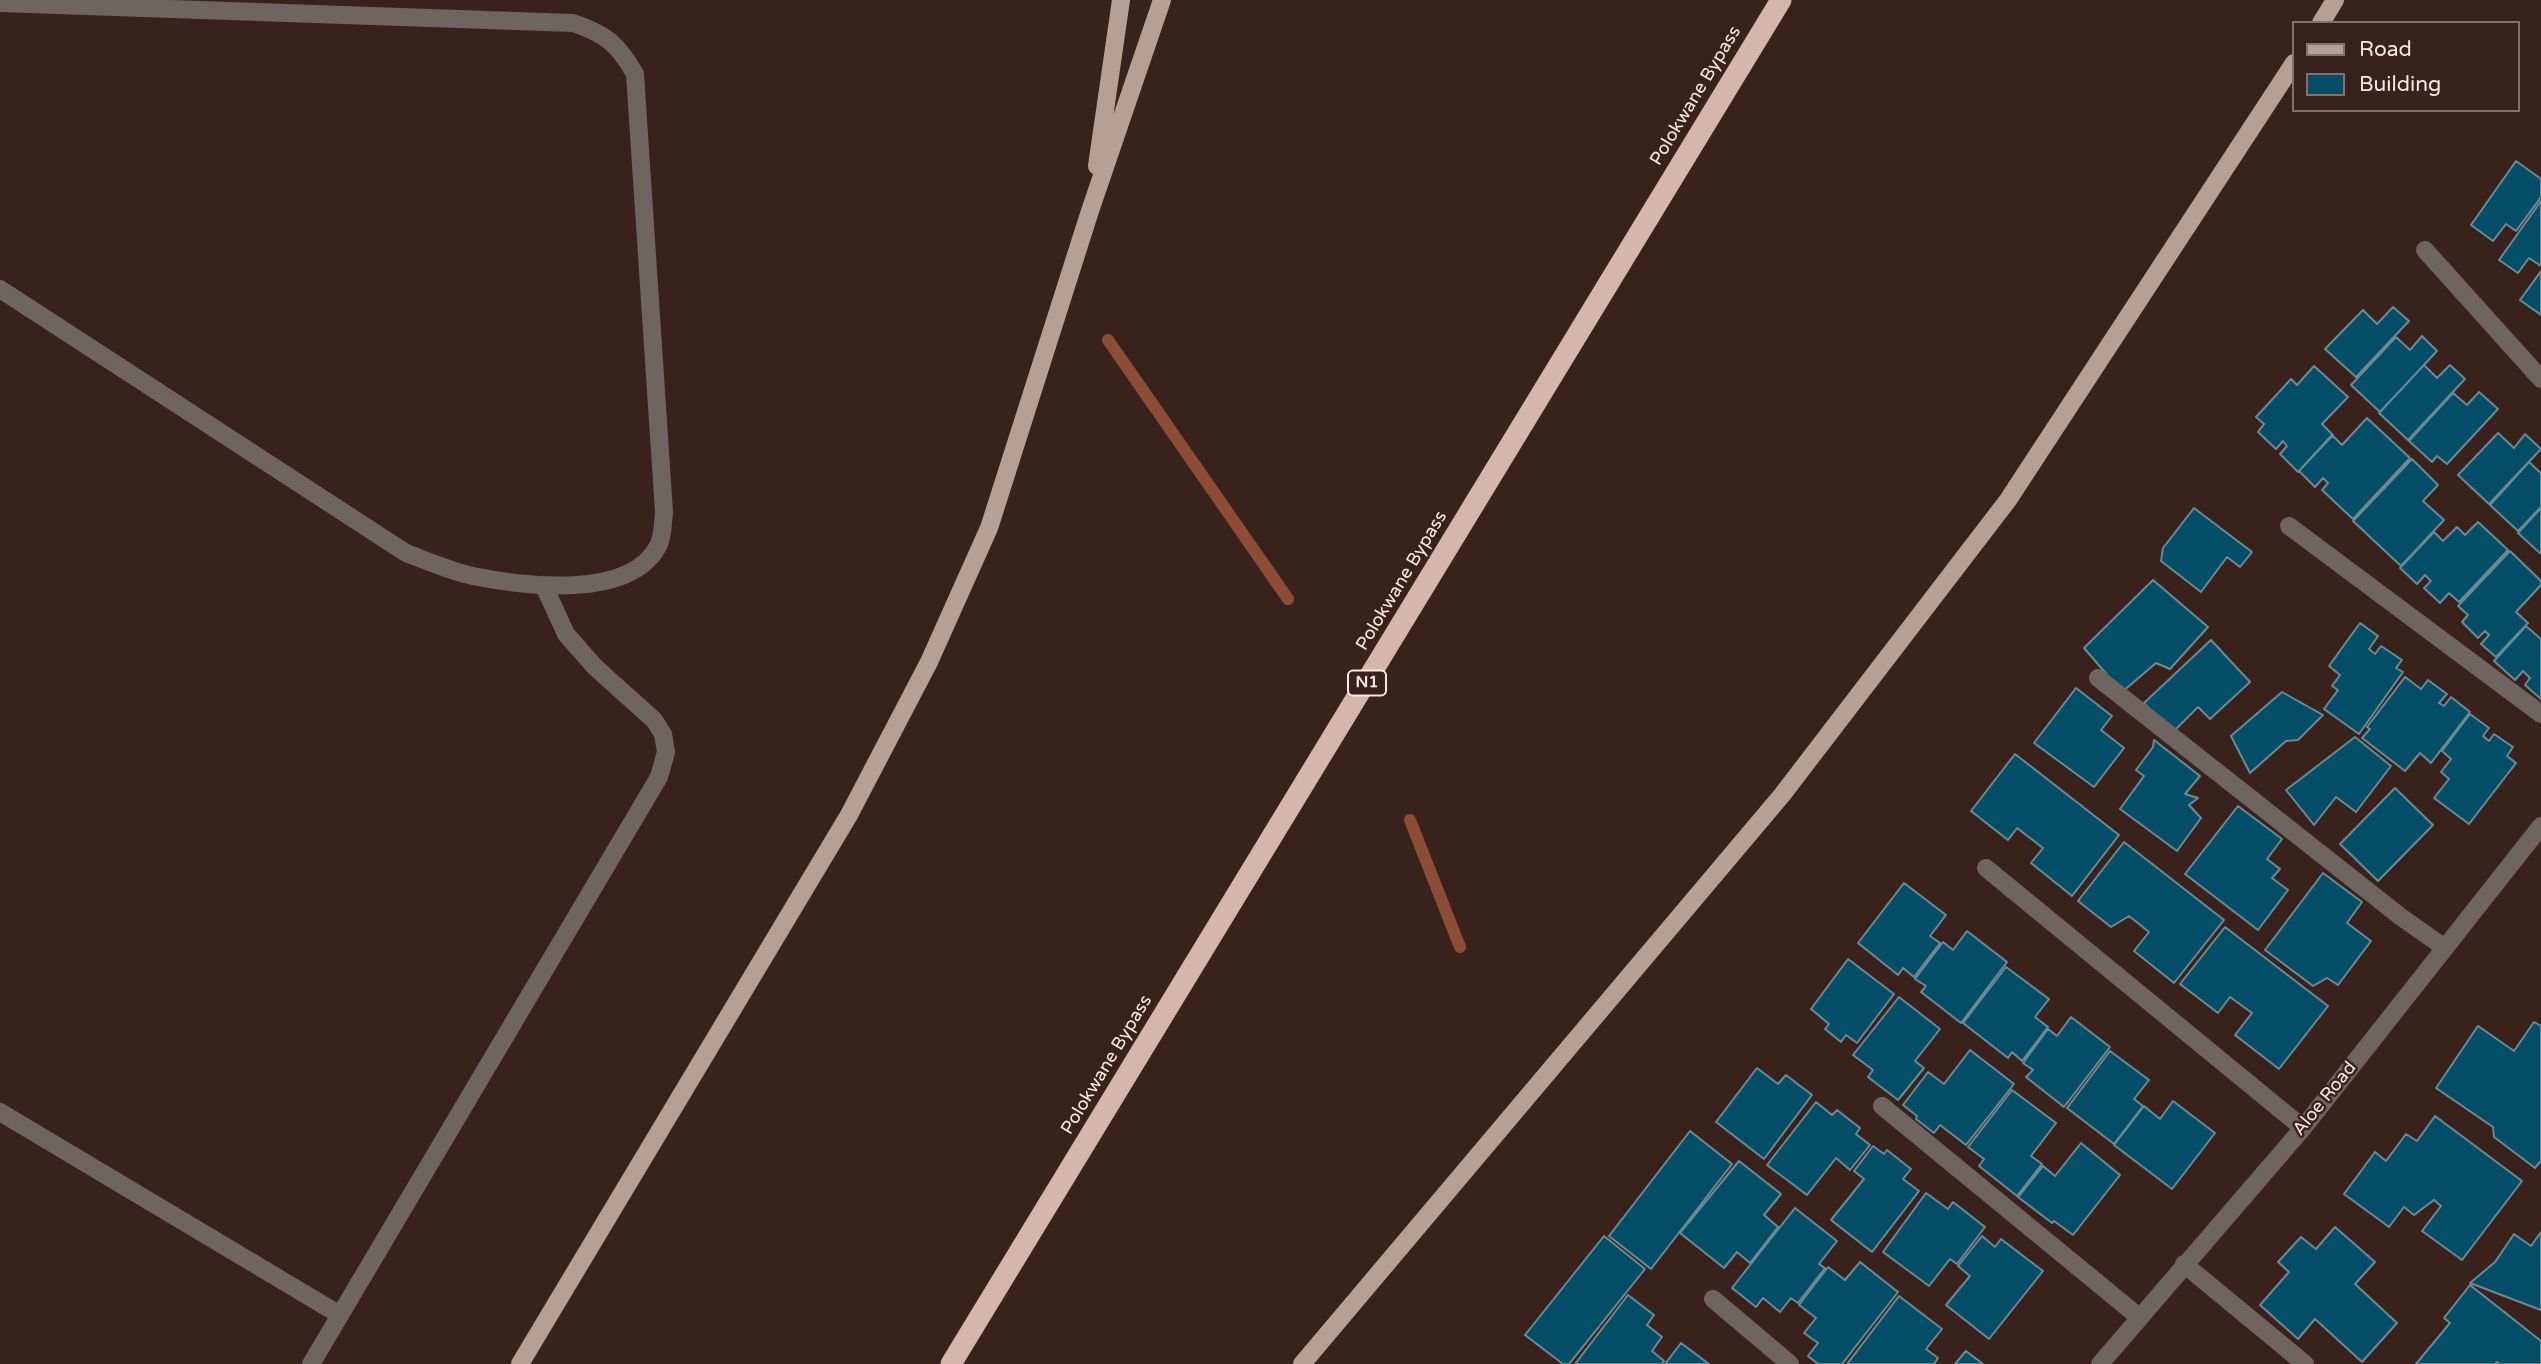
<!DOCTYPE html>
<style>
body{margin:0}
#map{position:relative;width:2541px;height:1364px;overflow:hidden;background:#39221b;font-family:"Varela Round",sans-serif}
canvas{display:block}
.legend{position:absolute;left:2292px;top:21px;width:228px;height:91px;box-sizing:border-box;background:#39221b;border:2px solid #85716b;margin:0;padding:9px 12px;list-style:none;font-size:21px;color:#f8e8e3}
.legend li{display:flex;align-items:center;gap:14px;height:35px}
.legend b{width:35px;border:2px solid #85716b}
</style>
<div id="map">
<canvas width="2541" height="1364"></canvas>
<ul class="legend">
<li><b style="height:9px;background:#b89f96"></b>Road</li>
<li><b style="height:19px;background:#044f67"></b>Building</li>
</ul>
</div>
<script>
const ctx = document.querySelector('canvas').getContext('2d');
ctx.lineJoin = 'round';
function strokePath(path, color, width, dash) {
  ctx.strokeStyle = color;
  ctx.lineWidth = width;
  ctx.lineCap = dash ? 'butt' : 'round';
  ctx.setLineDash(dash || []);
  ctx.stroke(path);
}
function fill(path, color) {
  ctx.fillStyle = color;
  ctx.fill(path, 'evenodd');
}
function label(font, color, halo, rows, align = 'center') {
  ctx.font = font + ' "Varela Round",sans-serif';
  ctx.lineWidth = 5;
  ctx.setLineDash([]);
  ctx.textBaseline = 'middle';
  ctx.strokeStyle = halo;
  ctx.fillStyle = color;
  for (const [text, x, y, turn = 0] of rows) {
    ctx.save();
    ctx.translate(x, y);
    ctx.rotate((+turn || 0) * Math.PI / 180);
    ctx.textAlign = isNaN(turn) ? turn : align;
    if (halo) ctx.strokeText(text, 0, 0);
    ctx.fillText(text, 0, 0);
    ctx.restore();
  }
}
const stream = new Path2D(`
 M1108,340L1288,599
 M1410,820L1460,947`);
const building = new Path2D(`
 M2516,161L2541,179V197L2516,231L2506,224L2493,241L2471,225Z
 M2541,201V266L2529,258L2518,273L2499,260Z
 M2541,271V315L2520,300Z
 M2393,307L2409,321L2356,377L2325,349L2363,310L2377,324Z
 M2422,336L2437,351L2380,412L2351,385L2396,337L2410,350Z
 M2424,365L2437,378L2450,365L2465,379L2408,440L2379,413Z
 M2314,366L2348,397L2322,424L2333,435L2298,472L2280,454L2287,446L2283,441L2276,449L2258,432L2264,424L2256,417L2291,379L2297,385Z
 M2479,392L2498,409L2447,464L2437,456L2432,462L2409,441L2453,393L2467,405Z
 M2367,418L2410,458L2353,519L2322,490L2328,483L2323,478L2315,487L2299,471L2332,435L2342,445Z
 M2498,433L2514,448L2525,434L2541,449L2489,504L2458,475Z
 M2412,459L2438,485L2423,501L2444,520L2401,566L2353,521Z
 M2529,462L2541,473V507L2518,531L2490,505Z
 M2194,508L2252,552L2240,567L2227,557L2201,592L2161,561L2163,548Z
 M2541,508V554L2518,533Z
 M2478,522L2508,550L2459,602L2449,593L2440,603L2424,588L2431,581L2425,575L2417,584L2400,568L2434,532L2443,541L2457,527L2465,535Z
 M2510,551L2541,581V585L2516,612L2528,623L2496,657L2481,644L2489,635L2485,631L2478,638L2462,622L2468,615L2458,606Z
 M2153,580L2208,627L2170,669L2156,663L2122,692L2084,648Z
 M2360,623L2378,636L2369,649L2375,654L2381,646L2402,660L2396,668L2403,672L2359,734L2324,709L2338,690L2332,686L2340,675L2329,666Z
 M2526,626L2541,639V699L2525,685L2530,678L2523,671L2515,680L2494,661Z
 M2211,640L2250,682L2210,719L2198,707L2172,733L2144,703Z
 M2405,677L2421,689L2428,680L2447,694L2439,703L2444,706L2451,697L2470,712L2431,763L2420,753L2405,771L2362,738L2370,729L2367,727Z
 M2076,688L2112,716L2101,730L2124,748L2094,787L2034,743Z
 M2282,692L2323,715L2298,740L2286,741L2250,773L2231,736Z
 M2470,714L2489,728L2483,736L2489,741L2494,734L2513,747L2507,756L2516,763L2469,824L2434,798L2449,779L2441,772L2451,759L2442,751Z
 M2355,737L2391,766L2356,812L2336,797L2314,825L2286,790Z
 M2154,740L2200,776L2185,794L2198,798L2189,805L2201,818L2177,851L2120,809L2144,776L2136,770L2153,747Z
 M2015,754L2119,835L2072,896L2031,863L2043,848L2017,828L2008,840L1971,811Z
 M2395,788L2433,825L2378,881L2340,844Z
 M2238,806L2282,839L2267,859L2280,869L2272,878L2288,890L2258,930L2185,874Z
 M2124,842L2224,920L2174,983L2134,951L2149,932L2129,916L2111,927L2078,901Z
 M2323,873L2362,902L2347,923L2371,941L2338,985L2327,978L2313,986L2265,950Z
 M1904,883L1946,915L1930,936L1940,943L1914,977L1903,968L1898,975L1858,943Z
 M2225,927L2328,1006L2279,1069L2235,1035L2252,1013L2230,997L2218,1013L2180,984Z
 M1967,931L2007,962L1961,1023L1921,992L1926,986L1915,979L1943,942L1953,950Z
 M1848,959L1894,994L1857,1043L1846,1035L1841,1042L1825,1029L1829,1024L1811,1009Z
 M2006,967L2049,999L2035,1017L2048,1027L2022,1061L2012,1052L2008,1058L1963,1023Z
 M1899,997L1940,1029L1915,1061L1924,1068L1898,1100L1868,1077L1873,1070L1853,1055Z
 M2071,1017L2110,1047L2064,1107L2026,1077L2033,1070L2023,1063L2048,1029L2057,1036Z
 M2534,1022L2541,1026V1161L2535,1168L2494,1137L2493,1127L2436,1088L2478,1026L2514,1051Z
 M1970,1050L2014,1084L1966,1145L1940,1125L1934,1133L1916,1119L1917,1116L1903,1105L1928,1072L1944,1084Z
 M2110,1051L2149,1080L2134,1099L2143,1106L2114,1144L2067,1108Z
 M1757,1068L1778,1084L1786,1075L1812,1095L1764,1159L1716,1122Z
 M2012,1090L2056,1123L2031,1156L2042,1164L2017,1196L1979,1166L1984,1159L1968,1147Z
 M2173,1101L2215,1133L2172,1189L2114,1145L2144,1106L2160,1119Z
 M1816,1102L1832,1115L1837,1110L1860,1128L1856,1134L1870,1145L1850,1170L1836,1158L1807,1195L1767,1165Z
 M2435,1116L2522,1181L2462,1260L2422,1231L2441,1206L2434,1200L2414,1215L2404,1207L2389,1227L2344,1194L2375,1152L2386,1161L2406,1134L2417,1141Z
 M1690,1131L1732,1164L1651,1269L1609,1236Z
 M2081,1143L2120,1175L2073,1235L2054,1221L2052,1223L2018,1197L2043,1166L2055,1176Z
 M1873,1146L1884,1154L1887,1150L1911,1169L1903,1179L1919,1191L1872,1252L1831,1220L1864,1179L1854,1171Z
 M1739,1161L1781,1194L1764,1215L1778,1227L1750,1263L1737,1252L1724,1268L1680,1233Z
 M1926,1193L1948,1209L1953,1202L1985,1227L1957,1264L1950,1259L1929,1286L1883,1252Z
 M1795,1208L1837,1241L1819,1264L1825,1268L1798,1303L1791,1298L1780,1312L1763,1298L1756,1307L1732,1288Z
 M2335,1227L2375,1262L2355,1284L2397,1323L2362,1362L2315,1319L2298,1339L2260,1305L2289,1272L2278,1262L2301,1237L2316,1249Z
 M2541,1232V1310L2470,1283L2495,1262L2514,1234L2531,1246Z
 M1604,1236L1645,1269L1569,1364H1563L1525,1335Z
 M1982,1236L1995,1247L2001,1239L2043,1271L1989,1339L1946,1305L1970,1276L1958,1266Z
 M1860,1262L1898,1292L1842,1364H1818L1808,1356L1818,1343L1804,1333L1816,1318L1799,1305L1828,1267L1845,1280Z
 M2470,1285L2541,1341V1364H2499L2497,1362L2495,1364H2416L2450,1323L2444,1318Z
 M1628,1295L1654,1315L1647,1325L1662,1337L1652,1351L1664,1361L1662,1364H1575Z
 M1899,1296L1942,1329L1926,1349L1938,1358L1934,1364H1847Z
 M1681,1343L1709,1364H1665Z
 M1966,1351L1983,1364H1955Z`);
const service = new Path2D(`
 M2425,250L2541,379`);
const minor = new Path2D(`
 M0,3L573,23C606,34 618,44 635,74L664,512C663,521 663,535 659,544C632,601 522,586 473,576C450,571 428,561 406,553L0,289
 M2289,526L2541,714
 M2098,678L2401,917L2445,948
 M1986,868L2303,1128
 M1882,1106L2139,1317
 M0,1112L340,1315
 M2184,1264L2305,1364
 M1713,1299L1790,1364
 M311,1364L659,777L666,752L663,734L654,720L595,667L566,634L544,586
 M2100,1364L2303,1128L2541,826`);
const primary = new Path2D(`
 M2321,23L2335,0
 M1097,166L1121,0
 M520,1364L849,815L929,662L989,528L1090,211L1162,0
 M1302,1364L1782,795L2008,500L2294,63`);
const motorway = new Path2D(`
 M951,1364L1781,0`);
const shields = [
 [1367,683,38]
];
const shieldNames = [
 ["N1",1367,683]
];
const streetNames = [
 ["Polokwane Bypass",1696,96,-59],
 ["Polokwane Bypass",1402,581,-59],
 ["Polokwane Bypass",1107,1065,-59],
 ["Aloe Road",2325,1099,-51]
];
strokePath(stream, '#8d4c36', 12);
fill(building, '#044f67');
strokePath(building, '#6c8996', 2);
strokePath(service, '#706460', 18);
strokePath(minor, '#706460', 18);
strokePath(primary, '#b89f96', 18);
strokePath(motorway, '#d4b6ac', 21);
for (const [x, y, w] of shields) {
  const box = new Path2D();
  box.roundRect(x - w / 2, y - 12.5, w, 25, 5);
  ctx.fillStyle = '#39221b';
  ctx.fill(box);
  strokePath(box, '#f8e8e3', 2);
}
label('bold 16px', '#f8e8e3', null, shieldNames);
label('18px', '#f8e8e3', '#39221b', streetNames);
</script>
